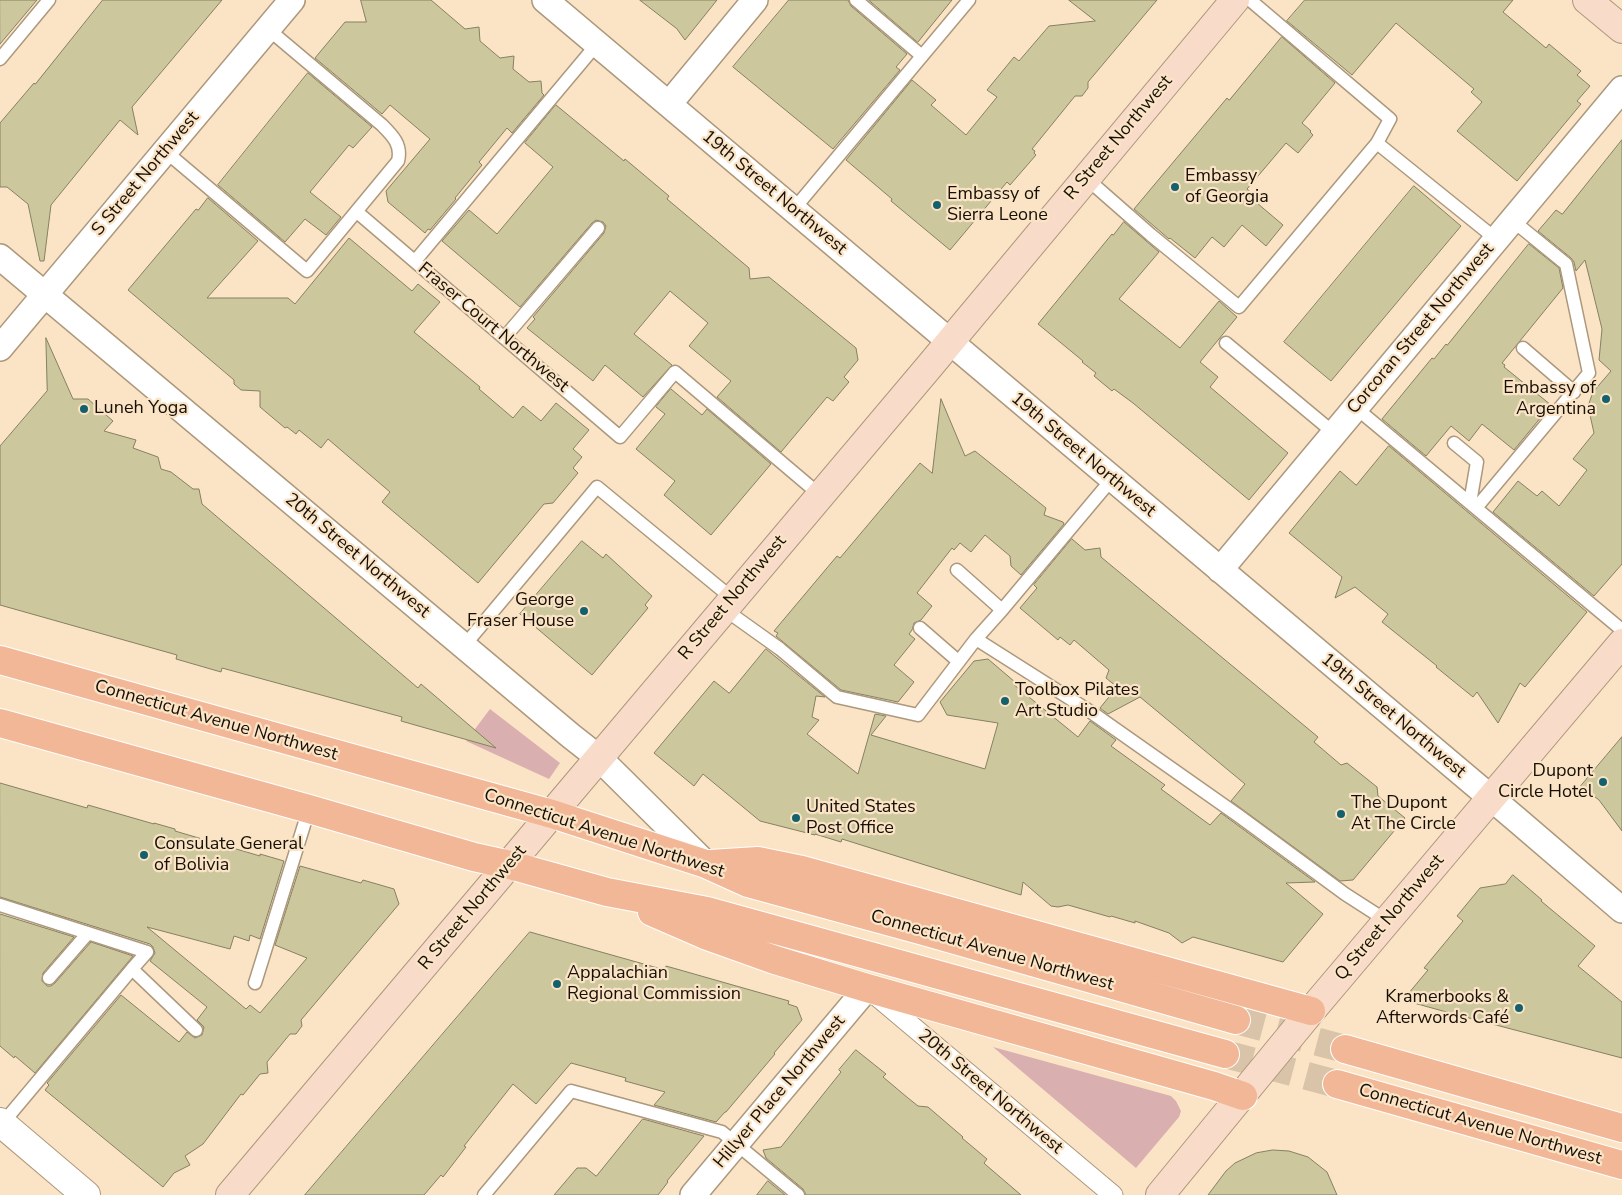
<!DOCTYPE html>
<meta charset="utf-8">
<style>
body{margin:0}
canvas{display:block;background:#fbe4c6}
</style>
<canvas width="1622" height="1195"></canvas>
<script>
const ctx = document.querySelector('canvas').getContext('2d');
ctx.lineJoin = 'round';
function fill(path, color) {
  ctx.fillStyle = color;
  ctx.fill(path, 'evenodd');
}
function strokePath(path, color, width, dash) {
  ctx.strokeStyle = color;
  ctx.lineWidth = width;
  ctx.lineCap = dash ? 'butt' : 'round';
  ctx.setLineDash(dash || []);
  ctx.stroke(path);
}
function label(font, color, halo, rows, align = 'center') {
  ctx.font = font + ' "Nunito Sans",sans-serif';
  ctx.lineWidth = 4.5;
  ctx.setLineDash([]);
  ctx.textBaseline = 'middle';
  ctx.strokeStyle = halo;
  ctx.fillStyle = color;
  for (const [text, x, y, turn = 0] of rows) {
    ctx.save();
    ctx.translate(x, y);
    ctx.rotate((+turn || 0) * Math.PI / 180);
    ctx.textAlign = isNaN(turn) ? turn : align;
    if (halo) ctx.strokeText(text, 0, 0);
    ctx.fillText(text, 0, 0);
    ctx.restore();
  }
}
const green = new Path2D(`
 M490,709L560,763L549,779L466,741Z
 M993,1047L1171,1096L1176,1101L1181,1111L1179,1117L1136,1168Z`);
const building = new Path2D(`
 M0,0H37L0,44Z
 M103,0H222L132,107L138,135L120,120L51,205L44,261H40L28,204L7,187H0V123L34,83L35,84Z
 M361,0H431L465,29L479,27L480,41L500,58L514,56L513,69L529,82L541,81L542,93L544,95L512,133L507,128L479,162L482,165L455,198L456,199L430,230L428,229L425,233L388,202L386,191L430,139L390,105L382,114L315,58L345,22H366Z
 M640,0H717L685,40L677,29Z
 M789,0H848L851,6L907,54L896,67L900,70L833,149L733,67Z
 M869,0H952L918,42Z
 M1069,0H1157L1088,82V88L1082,96H1075L1032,149L1035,151L1034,153L1036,155L1010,185L1007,182L950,250L891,201L892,199L846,160L912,80L936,100L931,105L966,135L997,97L987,90L1014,57L1019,61L1049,26L1095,21Z
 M1305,0H1513L1503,12L1546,48L1549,44L1581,71L1577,75L1590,86L1577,101L1581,104L1517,181L1457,131L1482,102L1471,92L1474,89L1396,23L1352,75L1287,21Z
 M1282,37L1335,83L1302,123L1311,131L1310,132L1313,135L1298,153L1286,143L1247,189L1260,200L1257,203L1283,225L1266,246L1242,225L1224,247L1212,237L1195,258L1170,238L1169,239L1134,209L1227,98L1229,100Z
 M308,73L372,127L353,148L349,145L310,192L341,217L326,235L305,219L285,242L218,185Z
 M556,105L624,161L625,159L669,196L667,199L749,268L750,279L769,277L856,348L858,360L844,377L849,382L833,401L827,397L781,452L717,397L731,381L689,346L708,323L670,291L634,334L672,365L643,397L605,365L593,381L527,328L535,319L533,317L604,233L606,226L603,222L596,220L592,223L520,307L442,241L469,210L497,234L553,167L525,143Z
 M1622,140V564L1594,596L1493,512L1518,481L1537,496L1542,491L1559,506L1587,470L1573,459L1594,433L1588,406L1593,392L1611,371L1599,360L1602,329L1585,260L1576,271L1574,262L1571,258L1538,231L1556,210L1562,214Z
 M1414,186L1461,226L1331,381L1284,342Z
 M208,198L258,241L207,298H288L295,304L349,238L412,291L418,284L440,302L414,332L480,387L479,389L513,418L523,406L541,421L556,403L589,430L573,449L582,457L573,468L578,473L553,503L544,504L478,583L382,502L390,492L328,439L321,448L299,430L296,434L287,427L285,428L260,407V391L241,390L234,384V380L128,290L196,209L198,210Z
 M1124,222L1159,252L1119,299L1180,348L1219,301L1237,317L1200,362L1218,377L1210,387L1288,453L1249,500L1133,403L1114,389L1112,391L1094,376L1096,373L1082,362L1083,361L1038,324L1112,234L1113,235Z
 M1529,244L1559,268L1563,288L1502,363L1505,365L1504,367L1551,405L1514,450L1482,424L1469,441L1451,426L1426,456L1382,419L1432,358L1434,359L1446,344L1447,345Z
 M46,338L73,399H88L113,421L104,431L136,440L133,448L158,457L161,469L171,472L193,489H199L202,504L418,688L421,684L496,748L401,721L402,717L222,668L221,672L176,659L177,655L0,605V446L47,391Z
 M671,389L702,415L707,409L771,464L711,535L664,495L675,481L636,449L665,414L656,407Z
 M941,399L965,456L975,451L1046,508L1044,515L1063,522L1064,524L1021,575L1011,566L1010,556L985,535L971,552L960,543L954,550L952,548L917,593L932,606L921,620L914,623L912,630L909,634L915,639L894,665L914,682L898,702L841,690L776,636L778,633L774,631L837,556L840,558L920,463L932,473Z
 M1389,446L1587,612L1525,687L1520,683L1498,723L1477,692L1473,697L1436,667L1437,666L1382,622L1388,614L1355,587L1335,598L1342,577L1289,533L1340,471L1356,485Z
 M1072,539L1085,550L1100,548L1101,557L1318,737L1314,742L1341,765L1347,763L1377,787L1378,796L1405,818L1353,880L1340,881L1231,801L1245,784L1140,697L1108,714L1100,708L1117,687L1106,678L1109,670L1074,640L1070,645L1060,637L1058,640L1020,608L1037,588L1034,585Z
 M582,541L603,558L606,554L652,596L645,605L648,608L592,675L520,614Z
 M766,649L825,697L816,696L812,717L819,720L807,734L858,774L875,714L886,716L871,735L985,769L998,723L947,715L940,702L974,661L988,659L1015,682L1013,684L1078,737L1090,721L1116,740L1111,746L1165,785L1161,789L1210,825L1221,813L1315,882L1286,883L1323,914L1283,962L1193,937L1182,943L1169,933L1135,921V923L1111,916L1110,917L1068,905L1058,907L1051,906L1023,882L1021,895L842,839L841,842L815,834V835L760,821L703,774L694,786L654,753L714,681L729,693Z
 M1622,737V831L1599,800L1581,786Z
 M0,783L87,808L88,805L154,824V823L175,829V831L260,856V854L284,861L260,939L250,935L249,941L234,936L230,949L147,927L246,1009L250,1005L260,1013L307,958L275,945L300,866L361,883L363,880L394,889L399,904L301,1020L302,1026L296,1034H290L267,1062L268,1073L260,1074L243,1095L241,1094L203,1144L185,1156L190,1165L174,1173L163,1187L45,1090L49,1085L47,1083L121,995L179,1042L187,1032L195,1038L202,1035L204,1027L197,1020L207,1007L150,961L155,953L153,947L150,944L0,897Z
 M1513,875L1542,900L1541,901L1595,946L1578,966L1622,1002V1058L1450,1013L1403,1000L1428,970L1424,968L1463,921L1457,916L1480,888L1505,884Z
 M0,914L74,937L43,973L42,981L47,986H51L55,983L91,942L133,956L35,1073L15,1056L14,1058L0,1046Z
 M530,932L665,970L666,966L789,1001L788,1004L797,1007L802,1020L774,1053L775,1054L726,1112H725L716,1122L654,1105L665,1092L625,1081L626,1078L571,1063L536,1104L513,1084L464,1146L466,1147L443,1177L441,1175L424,1195H305Z
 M856,1050L886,1074L883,1077L908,1098L918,1106L928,1107L963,1137L962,1138L987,1159L984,1163L986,1165L1021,1195H806L803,1189L766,1158L763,1150L781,1147L841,1072L839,1070Z
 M643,1119L704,1136L667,1181L668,1182L658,1195H554L577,1168H586L596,1176Z
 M1273,1150L1289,1151L1308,1157L1327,1172L1337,1195H1208L1226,1171L1235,1163L1256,1153Z
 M768,1181L785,1195H757Z`);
const primaryTunnel = new Path2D(`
 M1236,1020L1345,1049
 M1225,1054L1337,1084`);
const service = new Path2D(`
 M856,0L922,56
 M1250,0L1390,119L1377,143
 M0,59L49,0
 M165,151L307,271L398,161C402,145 393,136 382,125L268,29
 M1086,178L1151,235L1239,307L1377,143L1496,239
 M794,209L969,0
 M357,212L620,437L675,372L820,495
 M415,261L597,44
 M504,338L598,228
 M1226,343L1334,433
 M1523,348L1574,392
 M1356,408L1622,630
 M1454,443L1477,462L1470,503
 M1476,508L1589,373L1566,264L1512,220
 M957,570L1002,610
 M724,609L780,649L837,697L918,715L976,639L1091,712L1239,816L1345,894L1387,921
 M920,628L958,661
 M976,639L1002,610L1112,479
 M464,646L597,487L733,599
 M0,905L147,952L132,969
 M49,978L88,933
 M255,983L309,809
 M2,1124L132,969L196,1030
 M484,1195L571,1091L722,1132L798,1195`);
const pedestrian = new Path2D(`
 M874,994L1113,1195`);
const minor = new Path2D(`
 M545,0L1516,819L1622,910
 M669,104L755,0
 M0,257L571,736L599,758L706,864
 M0,348L292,0
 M1220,570L1622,89
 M693,1195L867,988`);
const tertiary = new Path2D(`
 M0,1122L86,1195`);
const secondary = new Path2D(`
 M1587,0L1622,29
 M230,1195L928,368L1235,0
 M1160,1195L1311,1011L1622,643`);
const primary = new Path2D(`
 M0,660L552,814L706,864L748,883L920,930L1236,1020
 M0,723L309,809L474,857L510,865L607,892L707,911L1225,1054
 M710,864L758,861L802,870L1311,1011
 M652,912L705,935L775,960L867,988L1214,1086L1243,1096
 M1345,1049L1622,1128
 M1337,1084L1622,1165`);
const markers = [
 [1175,187,5,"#14606c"],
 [937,205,5,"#14606c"],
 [1606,399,5,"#14606c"],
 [84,409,5,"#14606c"],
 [584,611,5,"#14606c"],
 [1005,701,5,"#14606c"],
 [1603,782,5,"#14606c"],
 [1341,814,5,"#14606c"],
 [796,818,5,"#14606c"],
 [144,855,5,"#14606c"],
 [557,984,5,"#14606c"],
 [1519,1008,5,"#14606c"]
];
const streetNames = [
 ["R Street Northwest",1119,138,-50],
 ["S Street Northwest",146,174,-50],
 ["19th Street Northwest",774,193,40],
 ["Fraser Court Northwest",493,328,40],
 ["Corcoran Street Northwest",1421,329,-50],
 ["19th Street Northwest",1083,455,40],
 ["20th Street Northwest",357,556,40],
 ["R Street Northwest",733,598,-50],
 ["19th Street Northwest",1393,716,40],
 ["Connecticut Avenue Northwest",216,721,16],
 ["Connecticut Avenue Northwest",604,834,18],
 ["R Street Northwest",473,908,-50],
 ["Q Street Northwest",1390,918,-50],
 ["Connecticut Avenue Northwest",992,951,16],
 ["Hillyer Place Northwest",780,1092,-50],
 ["20th Street Northwest",990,1092,40],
 ["Connecticut Avenue Northwest",1480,1125,16]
];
const poiNames = [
 ["Embassy",1185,177],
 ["of Georgia",1185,198],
 ["Embassy of",947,195],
 ["Sierra Leone",947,216],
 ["Embassy of",1596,389,"right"],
 ["Argentina",1596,410,"right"],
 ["Luneh Yoga",94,409],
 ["George",574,601,"right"],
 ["Fraser House",574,622,"right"],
 ["Toolbox Pilates",1015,691],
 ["Art Studio",1015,712],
 ["Dupont",1593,772,"right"],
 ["Circle Hotel",1593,793,"right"],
 ["The Dupont",1351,804],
 ["At The Circle",1351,825],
 ["United States",806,808],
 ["Post Office",806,829],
 ["Consulate General",154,845],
 ["of Bolivia",154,866],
 ["Appalachian",567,974],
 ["Regional Commission",567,995],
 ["Kramerbooks &",1509,998,"right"],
 ["Afterwords Café",1509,1019,"right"]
];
fill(green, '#d9b0af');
fill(building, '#ccc79d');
strokePath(building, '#858161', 1);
strokePath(primaryTunnel, '#d9c4a9', 28, [28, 14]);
strokePath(service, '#ad987c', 15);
strokePath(pedestrian, '#ad987c', 21);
strokePath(minor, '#ad987c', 28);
strokePath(tertiary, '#ad987c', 30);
strokePath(secondary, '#ad987c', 30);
strokePath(primary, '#fff', 30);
strokePath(service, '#fff', 12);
strokePath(pedestrian, '#fff', 19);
strokePath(minor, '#fff', 25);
strokePath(tertiary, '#fff', 28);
strokePath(secondary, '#f9dbca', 28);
strokePath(primary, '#f2b796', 28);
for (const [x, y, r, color] of markers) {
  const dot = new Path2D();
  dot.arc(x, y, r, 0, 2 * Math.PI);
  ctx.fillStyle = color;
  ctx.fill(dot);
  strokePath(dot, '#fbe4c6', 2);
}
label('18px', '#160f05', '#fbe4c6', streetNames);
label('18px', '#160f05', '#fbe4c6', poiNames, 'left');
</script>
